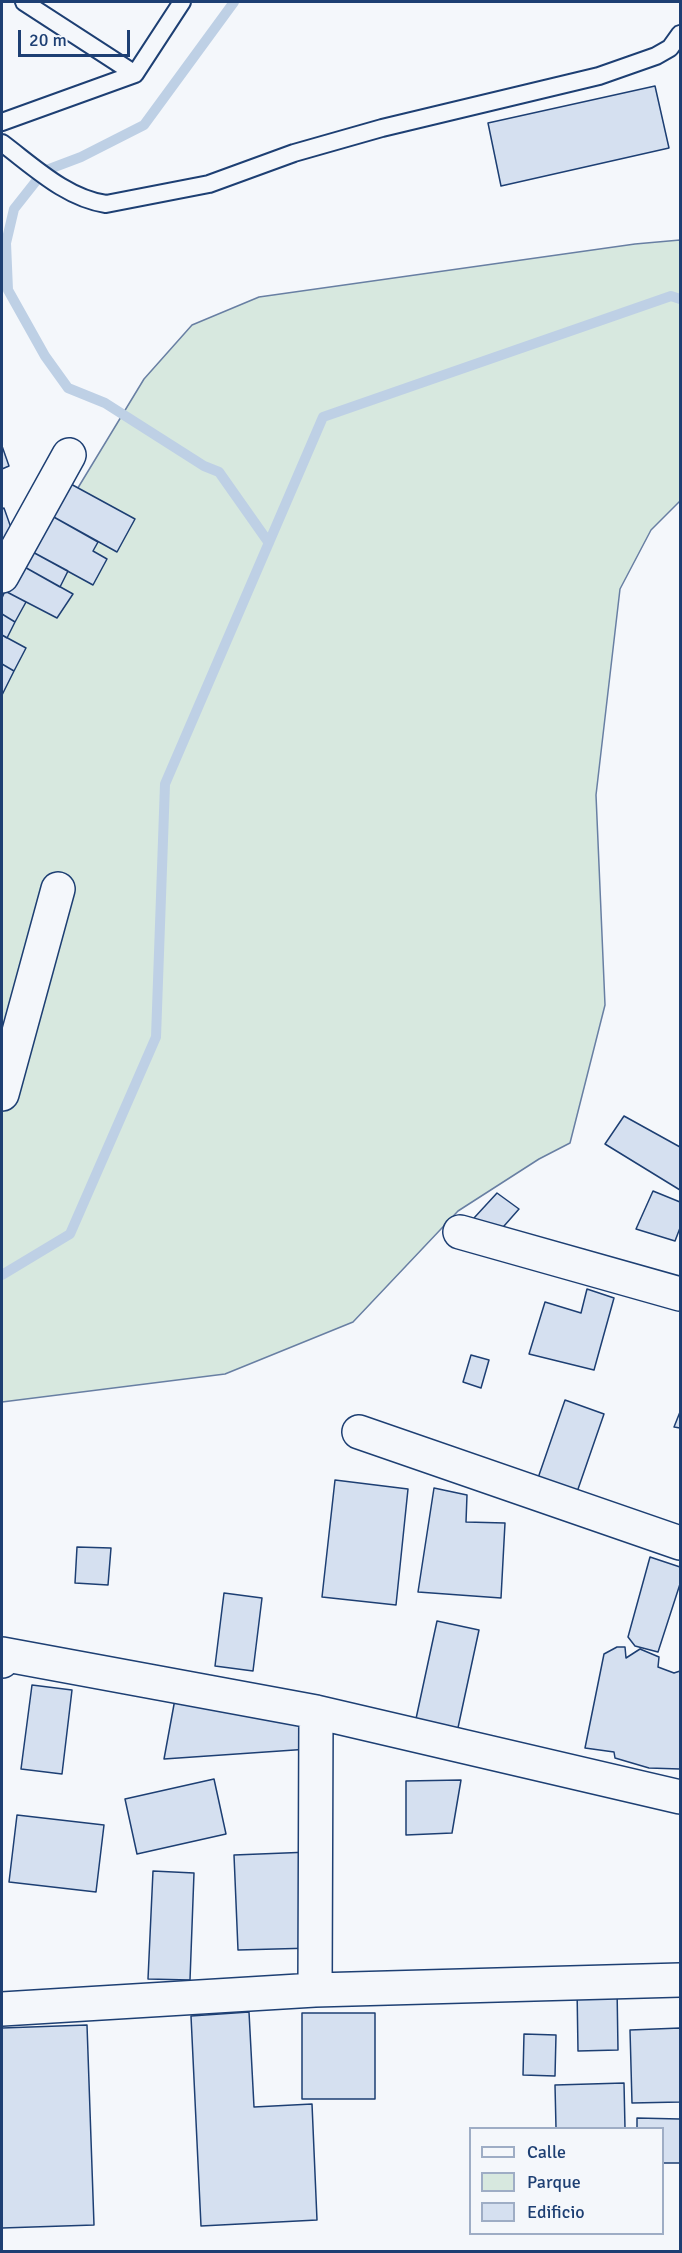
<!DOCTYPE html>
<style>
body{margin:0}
#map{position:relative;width:682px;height:2253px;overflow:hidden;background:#f4f7fb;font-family:Signika,sans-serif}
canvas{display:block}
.frame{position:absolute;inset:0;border:3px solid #1d3f73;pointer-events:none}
.legend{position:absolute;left:469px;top:2127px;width:195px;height:108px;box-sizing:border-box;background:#f4f7fb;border:2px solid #9eadc5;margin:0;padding:8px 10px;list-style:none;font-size:18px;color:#1d3f73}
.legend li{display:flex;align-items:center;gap:12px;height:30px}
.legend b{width:30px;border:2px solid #9eadc5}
.scale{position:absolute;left:18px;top:30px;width:112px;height:27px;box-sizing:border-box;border:3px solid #1d3f73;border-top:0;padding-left:8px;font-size:18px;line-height:21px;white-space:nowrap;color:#1d3f73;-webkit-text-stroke:4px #f4f7fb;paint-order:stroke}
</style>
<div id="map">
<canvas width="682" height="2253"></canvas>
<div class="frame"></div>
<ul class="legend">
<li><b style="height:8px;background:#f4f7fb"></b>Calle</li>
<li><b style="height:16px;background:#d7e8df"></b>Parque</li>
<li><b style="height:16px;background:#d5e0f0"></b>Edificio</li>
</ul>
<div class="scale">20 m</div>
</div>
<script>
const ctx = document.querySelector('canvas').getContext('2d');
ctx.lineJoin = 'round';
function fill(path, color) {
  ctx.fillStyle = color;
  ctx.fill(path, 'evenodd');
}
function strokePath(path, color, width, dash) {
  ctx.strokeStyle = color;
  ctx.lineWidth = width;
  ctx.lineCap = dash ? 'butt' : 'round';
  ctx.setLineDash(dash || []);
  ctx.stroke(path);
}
const green = new Path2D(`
 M680,240V501L651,530L620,589L596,795L605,1005L570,1143L539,1159L458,1211L353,1322L225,1374L2,1402V613L144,379L192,325L259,297L635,244Z`);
const stream = new Path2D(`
 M234,2L144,125L81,157L44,171L14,209L6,243L8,290L45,356L68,388L105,403L204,466L219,472L269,543
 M2,1275L70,1234L156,1037L165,784L323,417L671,296L680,299`);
const building = new Path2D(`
 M655,86L669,148L501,186L488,123Z
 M2,446L9,466L2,469Z
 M69,483L135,519L117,552L52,516Z
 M4,508L15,539L2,544V509Z
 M52,516L98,542L93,551L107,559L93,585L29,550Z
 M29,550L68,571L60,587L21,565Z
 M21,565L73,594L57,618L5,591Z
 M5,591L26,602L15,622L2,614V598Z
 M2,614L15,622L7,638L2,635Z
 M2,635L26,648L14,671L2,664Z
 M2,664L14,671L2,695Z
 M624,1116L680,1147V1190L605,1144Z
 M653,1191L680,1202V1228L675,1241L636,1229Z
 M497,1193L519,1209L497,1234L474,1218Z
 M587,1289L614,1298L594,1370L529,1354L545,1302L581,1313Z
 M471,1355L489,1360L481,1388L463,1382Z
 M565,1400L604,1414L577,1492L538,1478Z
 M680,1412V1428L674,1427Z
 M335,1480L408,1489L396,1605L322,1597Z
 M434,1488L467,1495L466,1522L505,1523L501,1598L418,1592Z
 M77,1547L111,1548L108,1585L75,1583Z
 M650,1557L680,1567V1584L658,1652L635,1646L628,1637Z
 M224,1593L262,1598L253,1671L215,1666Z
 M437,1621L479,1630L456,1737L414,1728Z
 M617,1647H625L626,1658L640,1649L659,1657L658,1667L674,1673L680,1671V1769L649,1768L615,1758L614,1752L585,1748L604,1654Z
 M32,1685L72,1690L62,1774L21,1769Z
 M175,1699L304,1722L309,1749L164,1759Z
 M214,1779L226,1834L137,1854L125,1799Z
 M461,1780L452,1833L406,1835V1781Z
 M17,1815L104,1825L96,1892L9,1882Z
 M310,1852L313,1948L238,1950L234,1855Z
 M153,1871L194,1873L190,1980L148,1979Z
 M617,1987L618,2050L578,2051L577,1988Z
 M249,2012L254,2107L312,2104L317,2220L201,2226L191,2016Z
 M302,2013H375V2099H302Z
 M87,2025L94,2225L2,2228V2028Z
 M680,2028V2102L632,2103L630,2030Z
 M524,2034L556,2035L555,2076L523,2075Z
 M624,2083L625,2128H556L555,2085Z
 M637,2118L680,2119V2163H662V2128H637Z`);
const lane = new Path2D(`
 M24,2L135,74
 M2,122L135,74L182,2
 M2,143C34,167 66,198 106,204L209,184L294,153L382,128L599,76L656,56L670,48L680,34`);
const street = new Path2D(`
 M2,576L69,455
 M2,1094L58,889
 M460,1232L680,1294
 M359,1432L680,1543
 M2,1661V1654L316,1712L680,1797
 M315,1990L316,1712
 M2,2009L315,1990L680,1980`);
fill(green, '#d7e8df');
strokePath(green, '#687fa3', 1.5);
strokePath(stream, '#bed0e5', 10);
fill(building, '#d5e0f0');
strokePath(building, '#1d3f73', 1.5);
strokePath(lane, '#1d3f73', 20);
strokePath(street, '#1d3f73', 36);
strokePath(lane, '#f4f7fb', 16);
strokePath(street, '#f4f7fb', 33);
</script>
